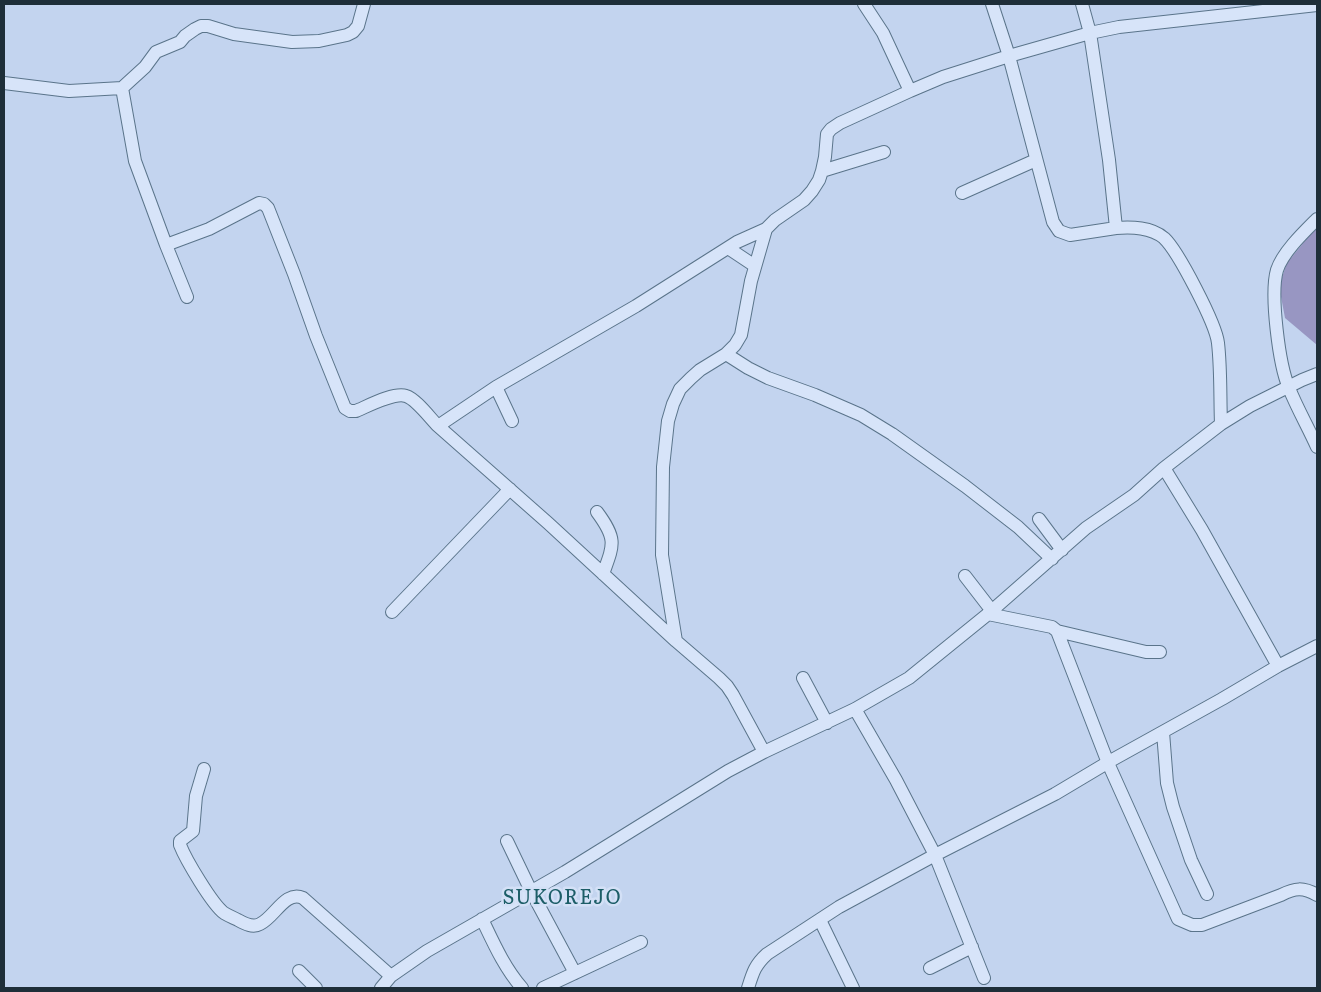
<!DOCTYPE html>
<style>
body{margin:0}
#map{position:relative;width:1321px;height:992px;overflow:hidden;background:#c3d4ef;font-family:Literata,serif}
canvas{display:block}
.frame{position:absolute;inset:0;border:5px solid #1e2e39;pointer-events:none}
</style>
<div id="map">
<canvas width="1321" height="992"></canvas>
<div class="frame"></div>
</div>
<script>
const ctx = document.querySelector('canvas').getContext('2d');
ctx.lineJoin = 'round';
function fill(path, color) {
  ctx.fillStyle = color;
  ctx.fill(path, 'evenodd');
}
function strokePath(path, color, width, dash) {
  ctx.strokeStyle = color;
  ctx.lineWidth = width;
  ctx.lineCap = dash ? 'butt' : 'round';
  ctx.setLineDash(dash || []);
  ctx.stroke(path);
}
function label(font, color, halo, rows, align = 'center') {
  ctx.font = font + ' Literata,serif';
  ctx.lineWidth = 5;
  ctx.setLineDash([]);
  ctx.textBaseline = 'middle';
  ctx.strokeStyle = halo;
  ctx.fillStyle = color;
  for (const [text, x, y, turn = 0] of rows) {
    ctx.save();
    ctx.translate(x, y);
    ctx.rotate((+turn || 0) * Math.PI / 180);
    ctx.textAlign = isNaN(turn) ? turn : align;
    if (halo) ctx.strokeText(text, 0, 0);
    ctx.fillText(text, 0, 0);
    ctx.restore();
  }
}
const cemetery = new Path2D(`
 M1317,226V345L1285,318L1279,286L1287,263Z`);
const minor = new Path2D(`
 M864,4L883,33L910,91
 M992,4L1009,56L1053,222L1059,231L1070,235L1116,228
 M1082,4L1090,33L1109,160L1116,228C1132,227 1151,227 1164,238C1178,251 1216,324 1218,343C1221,369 1220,398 1221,424
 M4,83L69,91L122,88L145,67L156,52L180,42L185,36L195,29L201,26H208L234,34L292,42L319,41L347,35L353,32L358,26L364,4
 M122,88L135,161L166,245L209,229L259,203L264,204L268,208L294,274L316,336L345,408L350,411H356C368,406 394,392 406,396C416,399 430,418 438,426L496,387L636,306L737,242L766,229
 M822,171L884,152
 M962,193L1036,160
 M1317,219C1304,232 1283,252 1277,270C1270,294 1279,365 1289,388C1297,408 1308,427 1317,447
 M166,245L187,297
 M728,248L755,266
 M726,354L748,368L768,378L815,395L861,415L892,434L965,486L1018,527L1052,559
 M496,387L512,421
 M438,426L548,523L676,641L719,678L727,686L733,695L764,752
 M1164,468L1202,530L1278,666
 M597,512C617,539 614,544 603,574
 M1039,519L1062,550
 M965,576L992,611
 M392,612L510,489
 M988,614L1052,627L1057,631L1108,763L1178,919L1192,925H1202L1281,895C1295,888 1303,887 1317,895
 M1057,631L1146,652H1160
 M676,641L662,555L663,467L668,421L673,404L680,389L691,378L700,370L726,354L735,345L741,335L751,281L766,229L775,220L804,200L812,191L819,180L822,171L825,157L827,134L831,129L840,123L910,91L943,77L1009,56L1090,33L1119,27L1317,5
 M803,678L827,723
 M855,709L896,780L935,855L984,978
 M1163,732L1167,783L1173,807L1191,860L1207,894
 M204,769L196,796L193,831L180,841V845C186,860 212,904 224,913C229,916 234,918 238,920C245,924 253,928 260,924C275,917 285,890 303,898L391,976
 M507,841L531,891L575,973
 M482,919C494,944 504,967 522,988
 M820,920L853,988
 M930,968L972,947
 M299,971L316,988
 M381,988L391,976L427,951L565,872L728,771L764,752L855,709L909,678L988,614L1086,528L1134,495L1164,468L1221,424L1250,406L1302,380L1317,374
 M543,988L641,942
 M748,988C753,972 755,965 767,954L839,907L935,855L1055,794L1112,760L1222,699L1278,666L1317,646`);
const quarterNames = [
 ["SUKOREJO",562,898]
];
fill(cemetery, '#9896c2');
strokePath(minor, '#5a748a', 14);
strokePath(minor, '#d7e4f9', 12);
ctx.letterSpacing = '1px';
label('20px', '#1c5d67', '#d3e0f6', quarterNames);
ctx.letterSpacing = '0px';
</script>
